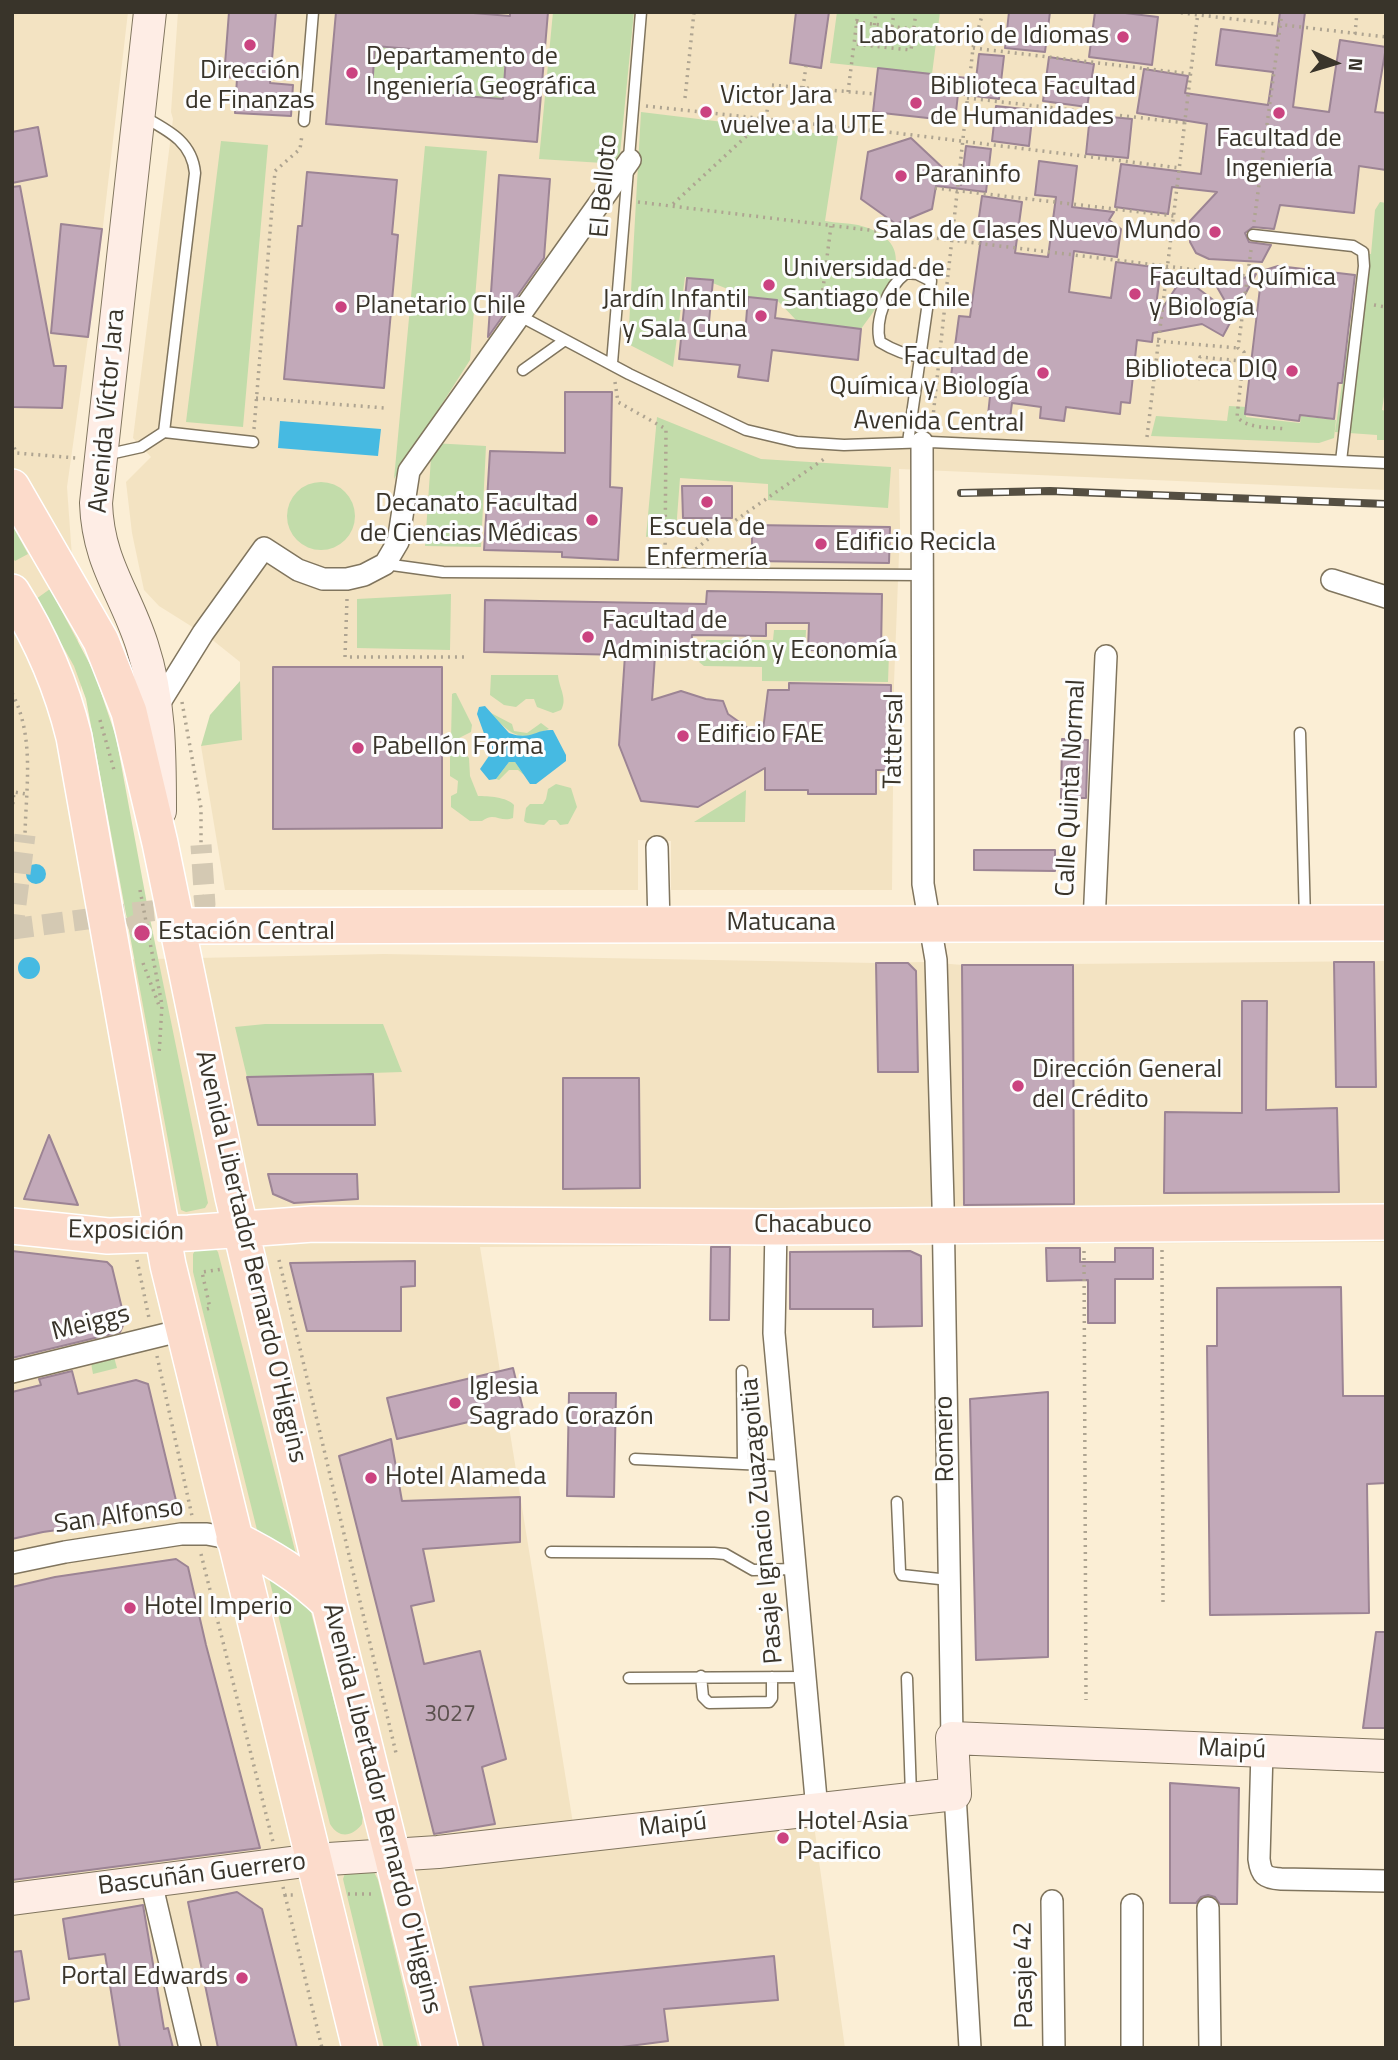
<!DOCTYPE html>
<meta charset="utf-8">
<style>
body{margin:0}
#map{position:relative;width:1398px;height:2060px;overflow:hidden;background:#fbeed5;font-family:"Titillium Web",sans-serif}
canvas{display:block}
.frame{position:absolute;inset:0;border:14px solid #39342a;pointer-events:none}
.north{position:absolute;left:1300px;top:28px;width:70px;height:70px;-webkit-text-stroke:5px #fdfdfd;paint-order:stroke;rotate:94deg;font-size:19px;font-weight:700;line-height:28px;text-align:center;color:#39342a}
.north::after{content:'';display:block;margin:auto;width:24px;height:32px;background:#39342a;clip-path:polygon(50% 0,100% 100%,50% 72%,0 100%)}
</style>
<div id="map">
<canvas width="1398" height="2060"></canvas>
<div class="frame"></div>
<div class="north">N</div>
</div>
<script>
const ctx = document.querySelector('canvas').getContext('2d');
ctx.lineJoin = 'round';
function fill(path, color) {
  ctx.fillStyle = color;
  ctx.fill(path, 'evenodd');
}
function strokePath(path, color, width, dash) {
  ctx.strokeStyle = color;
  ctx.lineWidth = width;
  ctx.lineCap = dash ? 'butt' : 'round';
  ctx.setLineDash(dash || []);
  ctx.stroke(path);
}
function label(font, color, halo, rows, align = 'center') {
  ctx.font = font + ' "Titillium Web",sans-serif';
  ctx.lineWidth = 6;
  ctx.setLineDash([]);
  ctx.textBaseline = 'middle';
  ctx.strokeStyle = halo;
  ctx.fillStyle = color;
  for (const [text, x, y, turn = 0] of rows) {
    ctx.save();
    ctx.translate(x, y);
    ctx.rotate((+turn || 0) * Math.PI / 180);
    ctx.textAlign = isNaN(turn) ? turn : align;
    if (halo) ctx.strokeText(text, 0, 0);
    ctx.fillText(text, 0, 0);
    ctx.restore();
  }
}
const built = new Path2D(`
 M12,12H128L100,252L67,487L81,683L79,771L104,960L384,954L876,963L925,962L963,965L1386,961V1242L480,1247L577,1848L813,1818L845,2048H12Z
 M178,12H1386V490L899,469L900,529L894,683L892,890H671V841L638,840V890H225L201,746L225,697L240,682V662L210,638L159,606L144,590L132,533L126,482L151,457L133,438L173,119L171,112Z`);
const green = new Path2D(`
 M553,12H634L619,164L539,159Z
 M837,12H940L932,74L830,63Z
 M375,46L506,57L503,99L372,89Z
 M641,112L838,136L825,221C836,223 847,223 858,225C926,242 887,294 861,329L797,321L777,300L748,297L710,282L685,277L673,367L628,344Z
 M221,141L268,145L243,427L186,422Z
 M425,146L487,151L470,360L394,479Z
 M1380,202L1386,203V383L1382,410L1386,411V440H1377V435L1335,432L1361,253L1371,254L1375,210Z
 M1229,406L1247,407L1246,417L1300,423L1301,416L1336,420L1334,438L1319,443L1151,436L1156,416L1227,421Z
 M657,417L761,459L891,467L888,508L768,500V484L680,478L676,531L646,537Z
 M432,443L486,446L481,547L425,546Z
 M287 516a34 34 0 1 1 68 0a34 34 0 1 1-68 0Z
 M12,525L28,554L15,561L12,557Z
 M50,589L94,672L116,737L147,904L208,1203L205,1208L186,1212L181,1210L86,699L74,666L36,599Z
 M451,594L450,650L357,648V599Z
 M774,630H806L805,653H889L888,682L762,681V667L704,666L699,662L705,655L706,640H773Z
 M491,675H558C559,688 568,699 561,710L553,713L537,707L534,699H526L516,707L504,705L490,695Z
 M240,681L242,740L201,746L210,715Z
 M454,693H456L472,725L471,732L455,740L451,739L452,694Z
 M491,713L512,724L514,731L527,733L541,723L549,729C518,742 512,736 491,713Z
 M457,745L469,758L470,776L478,796C488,796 507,797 514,805L513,818C500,823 494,811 482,821H470L451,807V796L457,793L458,781L450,776V749Z
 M509,762H515L524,775L518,770H509L499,780L496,779Z
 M556,784L571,788L577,807L568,824L560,825L556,820H549L544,825L527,823L524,821L526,808L530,804H543L546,799L548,789Z
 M746,790L745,822H694Z
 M265,1024H383L402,1072L247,1077L235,1027Z
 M214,1247L218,1252L363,1814L362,1824C352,1837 339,1839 330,1824L193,1272V1254L196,1249Z
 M114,1357L117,1368L93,1374L91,1363Z
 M374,1872L378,1880L418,2048H384L343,1879L345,1873Z`);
const water = new Path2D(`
 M280,421L381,429L378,456L278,448Z
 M485,706L509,733C531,741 535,729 553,730L566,755V761L536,784H530L515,762H509L496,779L489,780L480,769L491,753L477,714L479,707Z
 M26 874a10 10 0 1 1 20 0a10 10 0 1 1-20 0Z
 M18 968a11 11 0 1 1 22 0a11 11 0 1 1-22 0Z`);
const building = new Path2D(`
 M229,12H276L270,83L293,85L291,116L235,113L237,78L224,77Z
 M336,12H461L510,16V12H548L537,142L326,124ZM375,46L506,57L503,99L372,89Z
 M796,12H829L821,68L790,63Z
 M1009,12H1050L1045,52L1005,48Z
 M1095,12H1117L1158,17L1152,65L1089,57Z
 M1280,12H1305L1293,107L1329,112L1340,40L1386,47L1375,112L1386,113V170L1359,166L1354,213L1280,205L1274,229L1253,227L1245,233L1249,242L1271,245L1262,262L1209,259L1196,253L1190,242V221L1217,192L1172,187L1168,214L1115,207L1121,164L1201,174L1207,124L1137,113L1144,69L1188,76L1185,93L1268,105L1273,72L1216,65L1221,29L1277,36Z
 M979,54L1004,56L999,99L958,94L955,121L873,112L878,68L976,79Z
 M1049,57L1094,64L1087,107L1043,101Z
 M996,106L1033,110L1029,146L992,141Z
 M1090,115L1132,119L1128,158L1086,154Z
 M38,127L47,176L12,183V132Z
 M911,138L961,185L966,146L991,149L986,192L936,186L932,209L896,224L861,199L868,152Z
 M1039,161L1077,166L1072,207L1114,212L1109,220L1121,229L1117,257L1074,251L1069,292L1111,298L1116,262L1161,268L1154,321L1183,277L1233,315L1217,287L1256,274L1223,336L1202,324L1153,333L1152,342L1137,340L1130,403L1121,402L1120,414L1066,407L1064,421L1040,418L1041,407L1012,403L1010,418L988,415L990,396L949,391L959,316L970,317L981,238H976L982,196L1022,202L1015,253L1048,257L1056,197L1035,195Z
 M307,172L397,180L392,234L398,235L384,388L284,379L298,226H302Z
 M499,175L550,179L544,258L488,337Z
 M20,186L54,366H66L62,408L13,407L12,187Z
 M61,224L102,229L88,337L51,333Z
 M1278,266L1355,275L1342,383H1338L1334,419L1300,415L1299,421L1245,414L1262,271Z
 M687,278L713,280L708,332L745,335L748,297L777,300L775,318L861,329L858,360L772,350L768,381L738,377L740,365L679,359Z
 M565,392H612L610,487L622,488L618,560L562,557V552L484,550L490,451L565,453Z
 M682,486H732V518H683Z
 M752,525L890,527L889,563L752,561Z
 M707,591L882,594L881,652L808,650L809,623H766V636L692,635L691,656L655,655L652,700L681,691L706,699L723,701L728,714L762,738L768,690H789V683L891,685L890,770H876V794H808V790H765V768L698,807L641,801L619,745L625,655L484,652L485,600L706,604Z
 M273,667H442V828L273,829Z
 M1062,739L1088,740L1086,798H1061Z
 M974,850H1055V871L974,870Z
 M1334,962H1374L1376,1087H1336Z
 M876,963H908L916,971L918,1072H878Z
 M962,965H1073L1074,1204L964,1205Z
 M1242,1001H1267L1266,1110L1337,1108L1339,1192L1164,1193L1165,1112L1242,1113Z
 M373,1074L375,1125H258L247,1077Z
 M563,1078H639L640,1188L563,1189Z
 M49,1135L78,1205L24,1199Z
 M268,1174H357L358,1199L294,1203L273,1194Z
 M711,1247H730L729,1320H710Z
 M1046,1248H1080V1262H1115V1248H1153V1279H1115V1323H1088V1280L1047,1281Z
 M12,1251L107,1262L112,1267L125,1321L120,1332L12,1358Z
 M910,1251L921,1256L922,1326L873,1327V1309H790V1252Z
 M415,1261V1286L401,1287V1331H307L290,1263Z
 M1341,1287L1343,1396H1386V1483L1367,1484L1369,1613L1210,1615L1207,1346H1217V1288Z
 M513,1368L523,1409L397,1439L387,1398Z
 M72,1371L78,1394L136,1380L148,1384L179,1513L43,1532L12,1539V1392L41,1385L39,1379Z
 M1048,1392V1657L976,1660L970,1399Z
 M569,1393H616L614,1497L567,1496Z
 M391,1439L402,1501L520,1497V1542L423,1549L434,1601L411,1606L424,1664L480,1651L506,1759L482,1767L495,1824L434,1834L339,1456Z
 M176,1559L188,1567L206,1645L260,1848L12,1880V1587L55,1577Z
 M1376,1632H1386V1728H1363Z
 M1170,1783L1239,1788L1237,1904H1220L1215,1897L1208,1895L1201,1897L1196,1903H1170Z
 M237,1892L262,1909L297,2048H218L188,1902Z
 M143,1905L164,2029L168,2028L173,2048H120L105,1954L69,1959L63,1919Z
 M21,1951L29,1999L12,2002V1952Z
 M774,1956L778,2000L664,2009L668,2041L614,2048H484L470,1987Z`);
const streetTunnel = new Path2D(`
 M133,913L205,905L201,845
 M12,929L133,913L142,933
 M12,935L25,835`);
const path = new Path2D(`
 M858,12L854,44L911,50L916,12
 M1174,12L1386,37
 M856,22L913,29
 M892,27L894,12
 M1355,34L1357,12
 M872,46L876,12
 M973,48L1191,74
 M803,88L806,66
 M848,92L854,44
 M685,98L694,12
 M967,98L1186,123
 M646,106L888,132L1180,168
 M935,188L1174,216
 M638,202L1247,276
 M673,204L766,118L771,85L875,94
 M1254,222L1282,12
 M1251,250L1238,348L1244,352L1237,417C1248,429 1270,427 1286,429
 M947,284L973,48L983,12
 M821,304L831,226
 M1374,305L1386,307
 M1157,341L1238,348
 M1198,379L1200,357L1242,361
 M1198,379L1233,361
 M615,382L618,402L666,429L665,560
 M256,398L385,408
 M932,426L946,295
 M254,429L275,171L300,149L302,135
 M1147,437L1198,12
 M12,441L16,453L76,458
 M685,558L707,540L824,459
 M347,599L345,657H465
 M12,693C35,737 26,787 25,835
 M182,702L201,808V845
 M100,720L114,770
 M12,811L14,792L26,794
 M140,890L162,1005L159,1055
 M143,963L160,1008
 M1162,1250L1163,1602
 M1084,1251L1086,1700
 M137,1260L149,1318
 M279,1260L396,1753
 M207,1309L210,1308L202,1272L223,1269
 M157,1356L192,1516
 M201,1554L273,1842
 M283,1887L285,1895H294
 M348,1894H375
 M285,1895L322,2048`);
const lane = new Path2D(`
 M142,116C167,130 192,141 195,173L164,432
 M304,121L313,12
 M1253,235L1353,246L1363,252L1364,266L1341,461
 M520,316L629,374L746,430L797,442L844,445L930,442L1386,463
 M612,363L641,12
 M523,370L565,340
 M908,442L931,281L917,274L906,273C888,287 874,319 880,342C893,350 905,355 921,357
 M105,455L141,447L164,432L253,442
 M385,564L443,572L924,575
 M1300,733L1305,920
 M742,1371L743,1464
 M635,1459L786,1466
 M897,1502L900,1571L902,1575L949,1580
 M551,1552L714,1553L725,1554L753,1570L796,1569
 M701,1676L703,1697L709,1703L769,1702L772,1698V1677
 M629,1678L805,1677
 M907,1678L911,1795`);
const street = new Path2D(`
 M922,442L923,884L936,960L943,1203L952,1738
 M1332,580L1386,597
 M157,707L203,633L264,548L298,570L323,579H347L364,575L385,564L398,542L409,471L630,160
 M657,847L659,925
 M1094,923L1106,656
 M776,1227L774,1333L817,1810
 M12,1372L183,1330
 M12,1563L65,1552L181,1534H207L234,1539
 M1262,1751L1259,1859C1261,1875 1265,1878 1281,1879L1386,1881
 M955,1794L970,2048
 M151,1882L190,2048
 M1052,1901L1054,2048
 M1132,1905V2048
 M1208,1908L1210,2048`);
const secondary = new Path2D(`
 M150,12L96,503C98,563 125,592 142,645C160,700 160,753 160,811
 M12,1899L313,1860L438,1852L955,1794L952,1738L1386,1756`);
const primary = new Path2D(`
 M12,487L101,641L129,712L160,843L233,1197L329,1603L440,2048
 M12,592C41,638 61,684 74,737L168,1265L360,2048
 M176,926L1386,923
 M12,1226L108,1236L189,1233L313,1224L776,1227L1386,1222
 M234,1539C270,1557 300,1575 329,1603`);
const rail = new Path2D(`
 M961,493L1050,491L1386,504`);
const markers = [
 [1123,37,7,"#cb4380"],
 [250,45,7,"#cb4380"],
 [352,73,7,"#cb4380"],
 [916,103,7,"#cb4380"],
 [706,112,7,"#cb4380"],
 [1279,113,7,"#cb4380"],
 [901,176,7,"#cb4380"],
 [1215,232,7,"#cb4380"],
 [769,285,7,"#cb4380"],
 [1135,294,7,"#cb4380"],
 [341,307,7,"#cb4380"],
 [761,316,7,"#cb4380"],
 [1292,371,7,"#cb4380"],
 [1043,373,7,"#cb4380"],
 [707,502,7,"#cb4380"],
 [592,520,7,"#cb4380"],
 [821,544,7,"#cb4380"],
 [588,637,7,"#cb4380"],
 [683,736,7,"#cb4380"],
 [358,748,7,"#cb4380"],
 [142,933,9,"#cb4380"],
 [1018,1086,7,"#cb4380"],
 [455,1403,7,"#cb4380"],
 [371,1478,7,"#cb4380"],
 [130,1608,7,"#cb4380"],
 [783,1838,7,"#cb4380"],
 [242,1978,7,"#cb4380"]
];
const numberNames = [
 ["3027",450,1715]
];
const poiNames = [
 ["Laboratorio de Idiomas",1109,37,"right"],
 ["Departamento de",366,58],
 ["Ingeniería Geográfica",366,88],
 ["Dirección",250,72,"center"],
 ["de Finanzas",250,102,"center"],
 ["Biblioteca Facultad",930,88],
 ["de Humanidades",930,118],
 ["Victor Jara",720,97],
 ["vuelve a la UTE",720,127],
 ["Facultad de",1279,140,"center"],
 ["Ingeniería",1279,170,"center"],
 ["Paraninfo",915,176],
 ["Salas de Clases Nuevo Mundo",1201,232,"right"],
 ["Universidad de",783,270],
 ["Santiago de Chile",783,300],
 ["Facultad Química",1149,279],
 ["y Biología",1149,309],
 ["Jardín Infantil",747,301,"right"],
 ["y Sala Cuna",747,331,"right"],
 ["Planetario Chile",355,307],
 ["Facultad de",1029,358,"right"],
 ["Química y Biología",1029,388,"right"],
 ["Biblioteca DIQ",1278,371,"right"],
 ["Decanato Facultad",578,505,"right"],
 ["de Ciencias Médicas",578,535,"right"],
 ["Escuela de",707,529,"center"],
 ["Enfermería",707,559,"center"],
 ["Edificio Recicla",835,544],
 ["Facultad de",602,622],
 ["Administración y Economía",602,652],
 ["Edificio FAE",697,736],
 ["Pabellón Forma",372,748],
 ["Estación Central",158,933],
 ["Dirección General",1032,1071],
 ["del Crédito",1032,1101],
 ["Iglesia",469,1388],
 ["Sagrado Corazón",469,1418],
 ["Hotel Alameda",385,1478],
 ["Hotel Imperio",144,1608],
 ["Hotel Asia",797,1823],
 ["Pacifico",797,1853],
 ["Portal Edwards",228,1978,"right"]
];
const streetNames = [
 ["El Belloto",605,186,-85],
 ["Avenida Víctor Jara",108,411,-85],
 ["Avenida Central",939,423,1],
 ["Tattersal",895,741,-89],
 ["Calle Quinta Normal",1072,788,-87],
 ["Matucana",781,924],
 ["Chacabuco",813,1226],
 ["Exposición",126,1232,1],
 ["Avenida Libertador Bernardo O'Higgins",250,1257,77],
 ["Meiggs",91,1324,-14],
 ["Romero",946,1439,-91],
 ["San Alfonso",119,1517,-8],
 ["Pasaje Ignacio Zuazagoitia",763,1521,-95],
 ["Maipú",1232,1750,2],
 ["Avenida Libertador Bernardo O'Higgins",381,1809,76],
 ["Maipú",673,1826,-6],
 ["Bascuñán Guerrero",202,1875,-7],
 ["Pasaje 42",1025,1975,-91]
];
fill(built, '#f3e3c2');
fill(green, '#c2dcaa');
fill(water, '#46bae2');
fill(building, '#c2a9b9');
strokePath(building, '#9c8494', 2);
strokePath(streetTunnel, '#d4c9b3', 21, [21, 10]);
strokePath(lane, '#80755e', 13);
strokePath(street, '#80755e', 24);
strokePath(secondary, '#80755e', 34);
strokePath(primary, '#fff', 38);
strokePath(path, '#aea491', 3.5, [2, 5]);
strokePath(lane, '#fff', 10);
strokePath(street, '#fff', 21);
strokePath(secondary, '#feede5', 32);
strokePath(primary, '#fcdbcb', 35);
strokePath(rail, '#554f42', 8);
strokePath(rail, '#fdfdfd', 5, [16]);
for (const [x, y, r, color] of markers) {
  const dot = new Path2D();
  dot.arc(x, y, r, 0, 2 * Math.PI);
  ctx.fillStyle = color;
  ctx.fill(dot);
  strokePath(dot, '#fdfdfd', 2.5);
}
label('23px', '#5b514e', null, numberNames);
label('26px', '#39342a', '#fdfdfd', poiNames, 'left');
label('26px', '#39342a', '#fdfdfd', streetNames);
</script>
